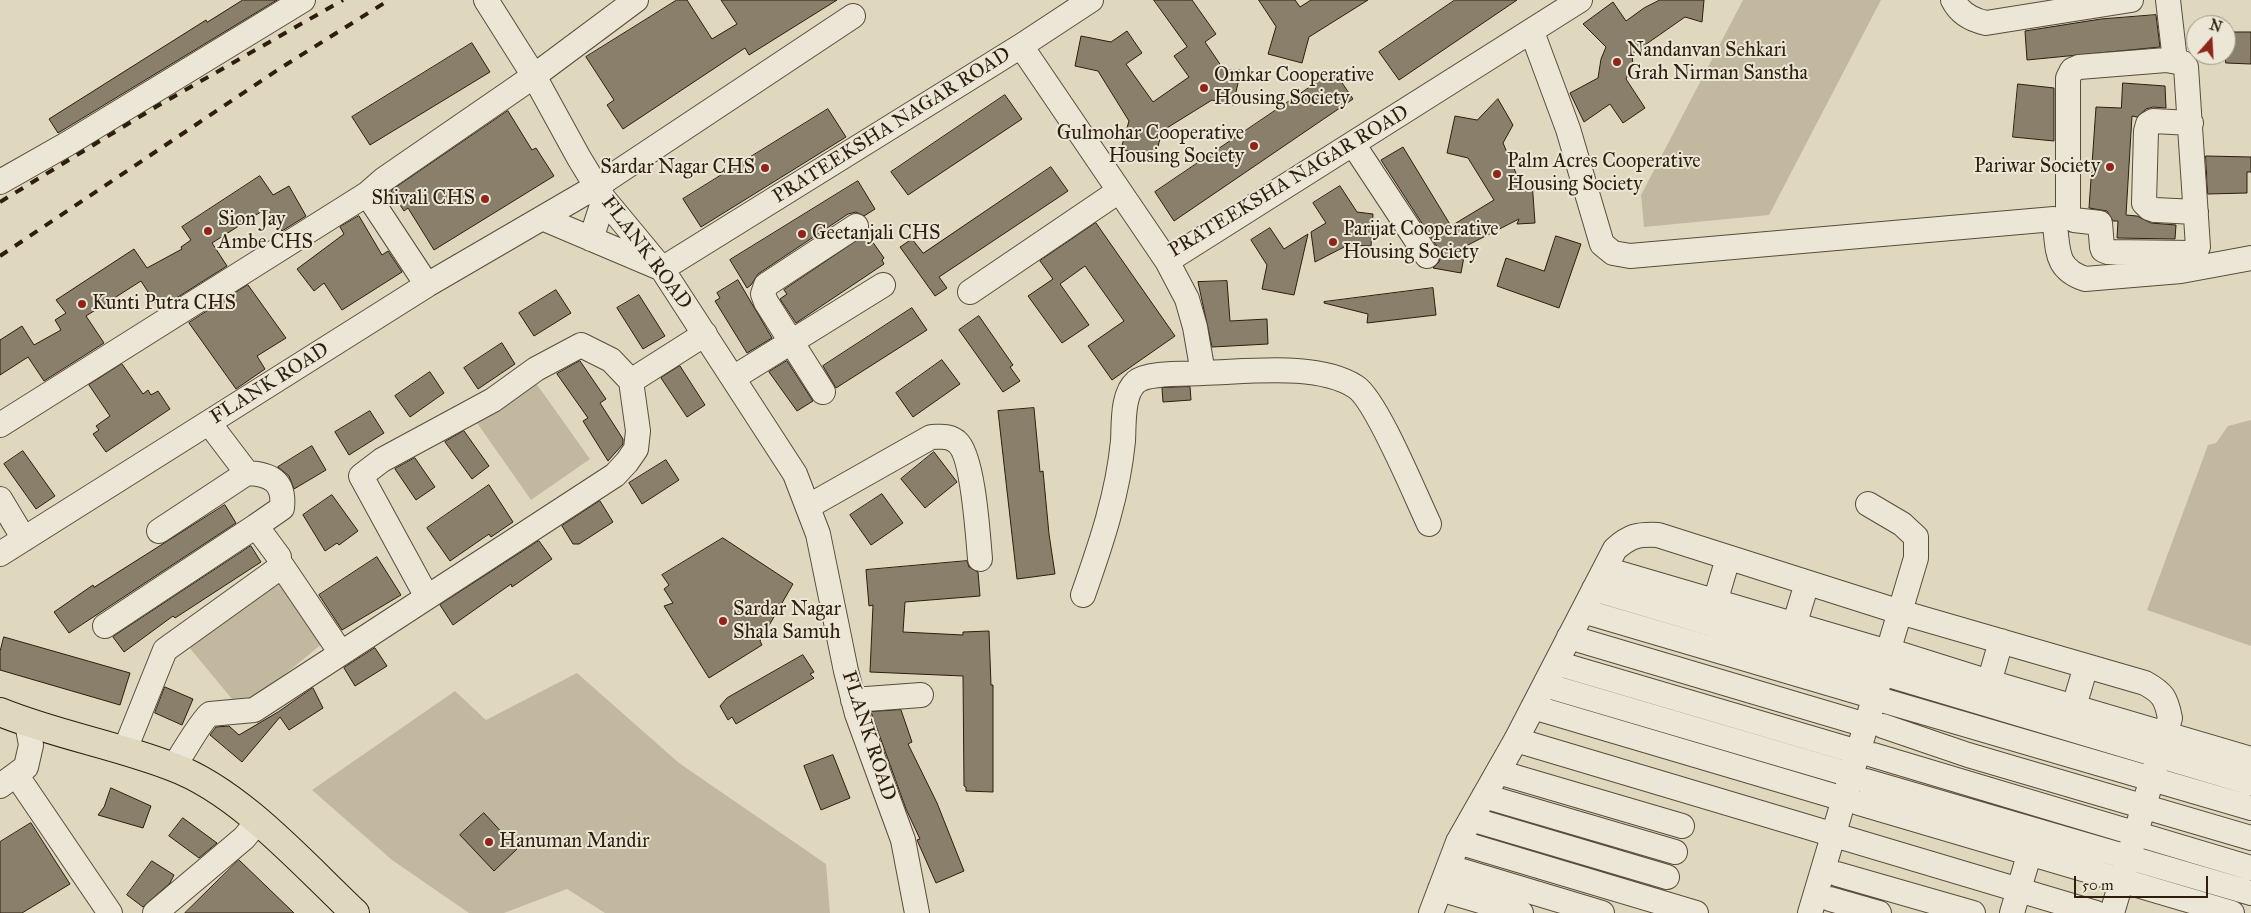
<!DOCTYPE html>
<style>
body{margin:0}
#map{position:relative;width:2251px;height:913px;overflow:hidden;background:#e0d8be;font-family:"IM FELL Great Primer",serif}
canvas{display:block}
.north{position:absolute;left:2186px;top:15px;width:50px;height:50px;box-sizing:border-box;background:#ebe6d5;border:1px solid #9f9685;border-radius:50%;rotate:19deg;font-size:14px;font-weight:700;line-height:20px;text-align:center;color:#2d1e0e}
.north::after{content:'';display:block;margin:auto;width:18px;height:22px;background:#8f2418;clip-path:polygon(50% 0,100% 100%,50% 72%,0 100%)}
.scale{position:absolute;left:2074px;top:876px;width:134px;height:22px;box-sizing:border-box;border:2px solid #2d1e0e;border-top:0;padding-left:6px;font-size:15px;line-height:18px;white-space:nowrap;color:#2d1e0e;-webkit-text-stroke:4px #ebe6d5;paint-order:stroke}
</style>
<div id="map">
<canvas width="2251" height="913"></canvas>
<div class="north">N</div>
<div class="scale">50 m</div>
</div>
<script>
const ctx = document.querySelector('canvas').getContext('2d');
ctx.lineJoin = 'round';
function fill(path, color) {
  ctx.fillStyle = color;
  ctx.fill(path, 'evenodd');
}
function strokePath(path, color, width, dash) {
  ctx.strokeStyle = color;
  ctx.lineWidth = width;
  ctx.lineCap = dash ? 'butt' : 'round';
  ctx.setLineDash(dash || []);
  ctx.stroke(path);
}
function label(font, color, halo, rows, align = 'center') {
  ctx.font = font + ' "IM FELL Great Primer",serif';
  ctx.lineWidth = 4;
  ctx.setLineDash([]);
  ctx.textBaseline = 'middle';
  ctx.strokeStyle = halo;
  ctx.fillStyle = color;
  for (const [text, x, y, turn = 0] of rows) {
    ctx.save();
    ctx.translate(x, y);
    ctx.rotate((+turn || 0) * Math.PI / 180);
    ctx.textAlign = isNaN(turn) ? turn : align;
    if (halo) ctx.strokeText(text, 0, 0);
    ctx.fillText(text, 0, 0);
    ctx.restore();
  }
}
const green = new Path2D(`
 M1743,0H1881L1769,215L1644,227L1641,195Z
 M533,379L590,459L531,500L475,420Z
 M2251,420V646L2147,610L2208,445L2216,443L2228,426Z
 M277,566L333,635L241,710L184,641Z
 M577,673L679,763L826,864L830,913H605L567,889L504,913H469L392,860L312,790L455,691L486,720Z`);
const building = new Path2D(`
 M243,0H277L58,133L49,119L206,20L207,22Z
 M677,0H687L712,39L737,24L721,0H837L749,55L745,48L623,129L607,105L614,100L586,57Z
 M1154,0H1192L1216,34L1205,42L1224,70H1241L1233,105L1212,100L1162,131L1155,158L1121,149L1129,121L1098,71L1075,66L1081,36L1111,42L1127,31L1142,53L1126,64L1153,102L1189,77L1174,56L1187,47Z
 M1259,0H1295L1300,7L1311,0H1368L1309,37L1302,63L1268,54L1276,27Z
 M1455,0H1517L1399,80L1379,52Z
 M1660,0H1704L1702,22L1685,17L1632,54L1633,65L1626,79L1645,108L1623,123L1610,104L1584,122L1570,93L1598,78L1601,59L1606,47L1583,24L1613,2L1626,21L1644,8Z
 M2156,15L2160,47L2027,60L2025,31L2101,19Z
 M2226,32H2251V64L2226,63Z
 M472,43L490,72L370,145L352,117Z
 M1334,71L1353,99L1174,221L1155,192Z
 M2123,83L2165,86L2166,108L2153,107L2146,109L2137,117L2132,116L2126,215L2137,216L2151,223L2176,225L2175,239L2117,238L2118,221H2113L2107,211L2089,208L2096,107L2121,108Z
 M2018,84L2054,88V141L2013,137Z
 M1005,95L1022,119L908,195L891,172Z
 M1498,99L1513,125L1503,143L1522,187L1529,190L1532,181L1535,223L1517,224L1519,219L1466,246L1461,273L1433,268L1439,262L1441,255L1438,248L1381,160L1403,147L1451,226L1494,200L1468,158L1447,153L1455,116L1477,120Z
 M828,109L846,137L701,227L683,199Z
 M508,111L532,150L536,148L554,176L434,250L408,208L404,211L391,191Z
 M2206,156L2251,157V172H2247V193L2208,194Z
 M1051,167L1068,191L939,277L947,288L935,296L900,247L912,239L923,253Z
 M260,176L273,195L289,186L306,216L282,231L267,208L212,243L227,266L159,309L141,281L86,316L104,343L44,381L28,357L0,375V340L22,326L34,345L61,330L55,320L66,313L56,300L134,249L147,268L182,249L181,247L191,240L182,227Z
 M858,181L875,209L864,216L856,212L848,214L758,274L751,285L747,288L730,260Z
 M1340,186L1357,212L1373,214L1371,246L1348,245L1315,262L1311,232L1326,223L1313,203Z
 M359,216L382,255L388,251L402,272L342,310L324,283L314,291L297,269L344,234L340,227Z
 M1096,223L1175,336L1112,380L1088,346L1124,321L1085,266L1060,284L1089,325L1062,343L1028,296L1053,279L1040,261Z
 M1270,228L1284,249L1308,234L1294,295L1262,289L1267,265L1251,240Z
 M867,234L884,258L882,260L884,264L796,323L780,299L787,294L784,290Z
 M1556,236L1581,244L1559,308L1497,286L1506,258L1544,271Z
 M738,280L772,338L747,353L715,301L720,298L717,293Z
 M1227,281L1230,321L1267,319L1268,344L1212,347L1198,282Z
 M248,285L286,338L257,356L265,369L236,389L189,323Z
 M1433,288L1436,315L1367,323L1368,314L1324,303V302Z
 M556,290L571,313L534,336L519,313Z
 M639,295L665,336L643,349L617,308Z
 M912,308L927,330L836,388L823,366Z
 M979,316L1013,365L1010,367L1020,381L1003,392L959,330Z
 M502,343L515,364L478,389L464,368Z
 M942,360L960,384L913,417L896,393Z
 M580,361L606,399L600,403L623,439V444L608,461L583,421L588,418L557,374Z
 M787,361L813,401L797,411L769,372Z
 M122,364L143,394L148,390L151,395L158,391L170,409L106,452L93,434L99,430L96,426L110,416L89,385Z
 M680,366L705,405L687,417L661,378Z
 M430,372L444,393L410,417L395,396Z
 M1190,387L1191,400L1163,402L1162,388Z
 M1034,408L1040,472L1043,471L1049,534L1055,574L1017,579L998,411Z
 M370,411L384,433L349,455L335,432Z
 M464,431L489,466L472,479L445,442Z
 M312,446L326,470L294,489L289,476L278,467Z
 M23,451L55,496L36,509L4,464Z
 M934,452L957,482L925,508L901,479Z
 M415,458L435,487L416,500L395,469Z
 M666,460L679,480L642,504L629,483Z
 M489,485L513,522L491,537L489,534L450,561L427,528Z
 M882,494L903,523L871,545L850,515Z
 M332,495L358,531L339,545L337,543L325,551L303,515Z
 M600,501L613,522L579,544H573L562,526Z
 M225,505L236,523L69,633L54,612L93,585L94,587Z
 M723,538L793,584L760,641L762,645L709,678L664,606L673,603L664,589L669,585L662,575Z
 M539,541L552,559L512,587L511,584L453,625L440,605Z
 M251,546L261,562L175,618L173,616L124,652L113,637Z
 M377,557L401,595L342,630L319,595Z
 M967,561L969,567L978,572L980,596L905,602L903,632L963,635V632L989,631L991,685H993V792L966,791V787L964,786L963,676L870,672L873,605L869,606L866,570Z
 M4,637L130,673L120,705L0,670V652Z
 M375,648L387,666L355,686L344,668Z
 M803,655L814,672L810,674L814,678L736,724L732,717L728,720L720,706L727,698Z
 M165,687L193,699L182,725L155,713Z
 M313,688L323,708L289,730L280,717L242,762L210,735L216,727L229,726L239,735L278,712Z
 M901,710L912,742L908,744L937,803L964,871L936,883L917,840L920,839L906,809L871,712Z
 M833,755L850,798L821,810L804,766Z
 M111,788L151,806L143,828L98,815L104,807Z
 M484,813L517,849L494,871L460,835Z
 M183,818L217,843L199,858L169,836Z
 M31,823L70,884L22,913H0V842Z
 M239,860L294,913H185Z
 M152,861L174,875L170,883L143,907L127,895Z`);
const minor = new Path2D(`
 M486,0L534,76L579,158L604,199L662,269L795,474L818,534L846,671L857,714L903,840L917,913
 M1953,0C1960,14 1972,20 1986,23L2131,0
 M2168,0L2175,61
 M1532,32L1568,129L1602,244L1613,253L1630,256L2054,219C2059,248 2053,268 2085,279L2181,271L2251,258
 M1021,46L1091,0
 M2166,60L2183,63L2186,67L2198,247L2194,253L2108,252L2103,250L2102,247L2100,223L2074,220L2070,217L2068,211V78L2072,70L2079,67Z
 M2191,123L2153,121L2148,124L2146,131L2144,203L2149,208L2155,210L2196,212
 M1353,144L1427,256
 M0,182L67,144L303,0
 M367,194L383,180L534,76L636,0
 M542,218L660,268
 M591,239L604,199
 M1167,261L1187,299L1195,327L1203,373C1247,372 1318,362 1356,387C1377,401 1416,497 1429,524
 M662,269L1021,46L1167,261L1580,0
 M970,292L1119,191
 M733,378L883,285
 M631,381L705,334
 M823,392L766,302L763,294L766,285L856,226
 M209,423L247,473C270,474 285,481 282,508L256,526
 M0,425L367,194L427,285
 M0,499L24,539
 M809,506L931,437C941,437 949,435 957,442C973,455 978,536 980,559
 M159,531L247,473
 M0,554L427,285L597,186L853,16
 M1605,569L1888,652
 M1594,589L1881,674
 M1083,595C1101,544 1118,494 1123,441C1124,424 1122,394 1136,382C1147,372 1187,374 1203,373
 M1583,611L1875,697
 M1711,616L1728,558
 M105,626L256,526L279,557
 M1569,637L1866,725
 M1790,639L1807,583
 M1900,654L1989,682L2251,759
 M1556,663L1858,752
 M1892,676L2251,783
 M1545,685L1851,775
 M1985,697L2001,641
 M853,700L921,695
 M1885,701L2251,808
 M1533,707L1844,799
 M2069,723L2086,666
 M1883,726L1968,755L2251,838
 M1516,740L2096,913
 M124,752L165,650L282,566L341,653
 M1873,755L2251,868
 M174,767C180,757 203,718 210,714L254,710L615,475L627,462L636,449L638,431L631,381L611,360L581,345L536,369L493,400L382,460L361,476L427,597
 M1498,772L1682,826
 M17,776L110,913
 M1866,781L2251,893
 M0,786L26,767L31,745L27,723
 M1484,796L1675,852
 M1859,803L2232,913
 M1471,819L1667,877
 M1458,842L1696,913
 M1449,867L1602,913
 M1837,874L1973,913
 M1440,889L1521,913
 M1830,899L1879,913
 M155,913L244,838L258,821
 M1431,913L1458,842L1516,740L1615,549C1630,536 1637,534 1658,535L1900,612L2145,683C2163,693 2166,698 2170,718L2112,913
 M1810,913L1916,558V537L1902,524L1868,504
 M2012,913L2034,838`);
const major = new Path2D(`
 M0,712C56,735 117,745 173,767C240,792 303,864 355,913`);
const rail = new Path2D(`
 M0,202L159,105L343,0
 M0,256L279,69L389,0`);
const markers = [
 [1617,62,5,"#8f2418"],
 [1204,88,5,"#8f2418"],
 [1254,146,5,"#8f2418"],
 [2110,167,5,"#8f2418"],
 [765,168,5,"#8f2418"],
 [1497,174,5,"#8f2418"],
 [485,199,5,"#8f2418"],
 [208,231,5,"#8f2418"],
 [802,234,5,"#8f2418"],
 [1333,242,5,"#8f2418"],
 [82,304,5,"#8f2418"],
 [723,621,5,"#8f2418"],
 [489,842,5,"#8f2418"]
];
const poiNames = [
 ["Nandanvan Sehkari",1627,51],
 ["Grah Nirman Sanstha",1627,74],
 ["Omkar Cooperative",1214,76],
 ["Housing Society",1214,99],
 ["Gulmohar Cooperative",1244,134,"right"],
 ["Housing Society",1244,157,"right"],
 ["Palm Acres Cooperative",1507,162],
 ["Housing Society",1507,185],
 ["Pariwar Society",2100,167,"right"],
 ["Sardar Nagar CHS",755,168,"right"],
 ["Shivali CHS",475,199,"right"],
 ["Sion Jay",218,220],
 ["Ambe CHS",218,243],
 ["Parijat Cooperative",1343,230],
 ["Housing Society",1343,253],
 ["Geetanjali CHS",812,234],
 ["Kunti Putra CHS",92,304],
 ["Sardar Nagar",733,610],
 ["Shala Samuh",733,633],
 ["Hanuman Mandir",499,842]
];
const streetNames = [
 ["PRATEEKSHA NAGAR ROAD",892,126,-32],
 ["PRATEEKSHA NAGAR ROAD",1289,182,-31],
 ["FLANK ROAD",646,253,53],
 ["FLANK ROAD",270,384,-32],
 ["FLANK ROAD",868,736,72]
];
fill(green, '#c2b8a0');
fill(building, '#8a7f6a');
strokePath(building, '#2d1e0e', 1);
strokePath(minor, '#5a4c3a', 26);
strokePath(major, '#2d1e0e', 30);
strokePath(minor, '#ebe6d5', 24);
strokePath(major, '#e0d8be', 28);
strokePath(rail, '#2d1e0e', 4, [9, 9]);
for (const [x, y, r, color] of markers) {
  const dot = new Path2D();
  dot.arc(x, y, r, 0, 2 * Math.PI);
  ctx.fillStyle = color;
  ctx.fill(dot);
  strokePath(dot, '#ebe6d5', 2);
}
label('20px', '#2d1e0e', '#ebe6d5', poiNames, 'left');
label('20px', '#2d1e0e', '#ebe6d5', streetNames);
</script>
